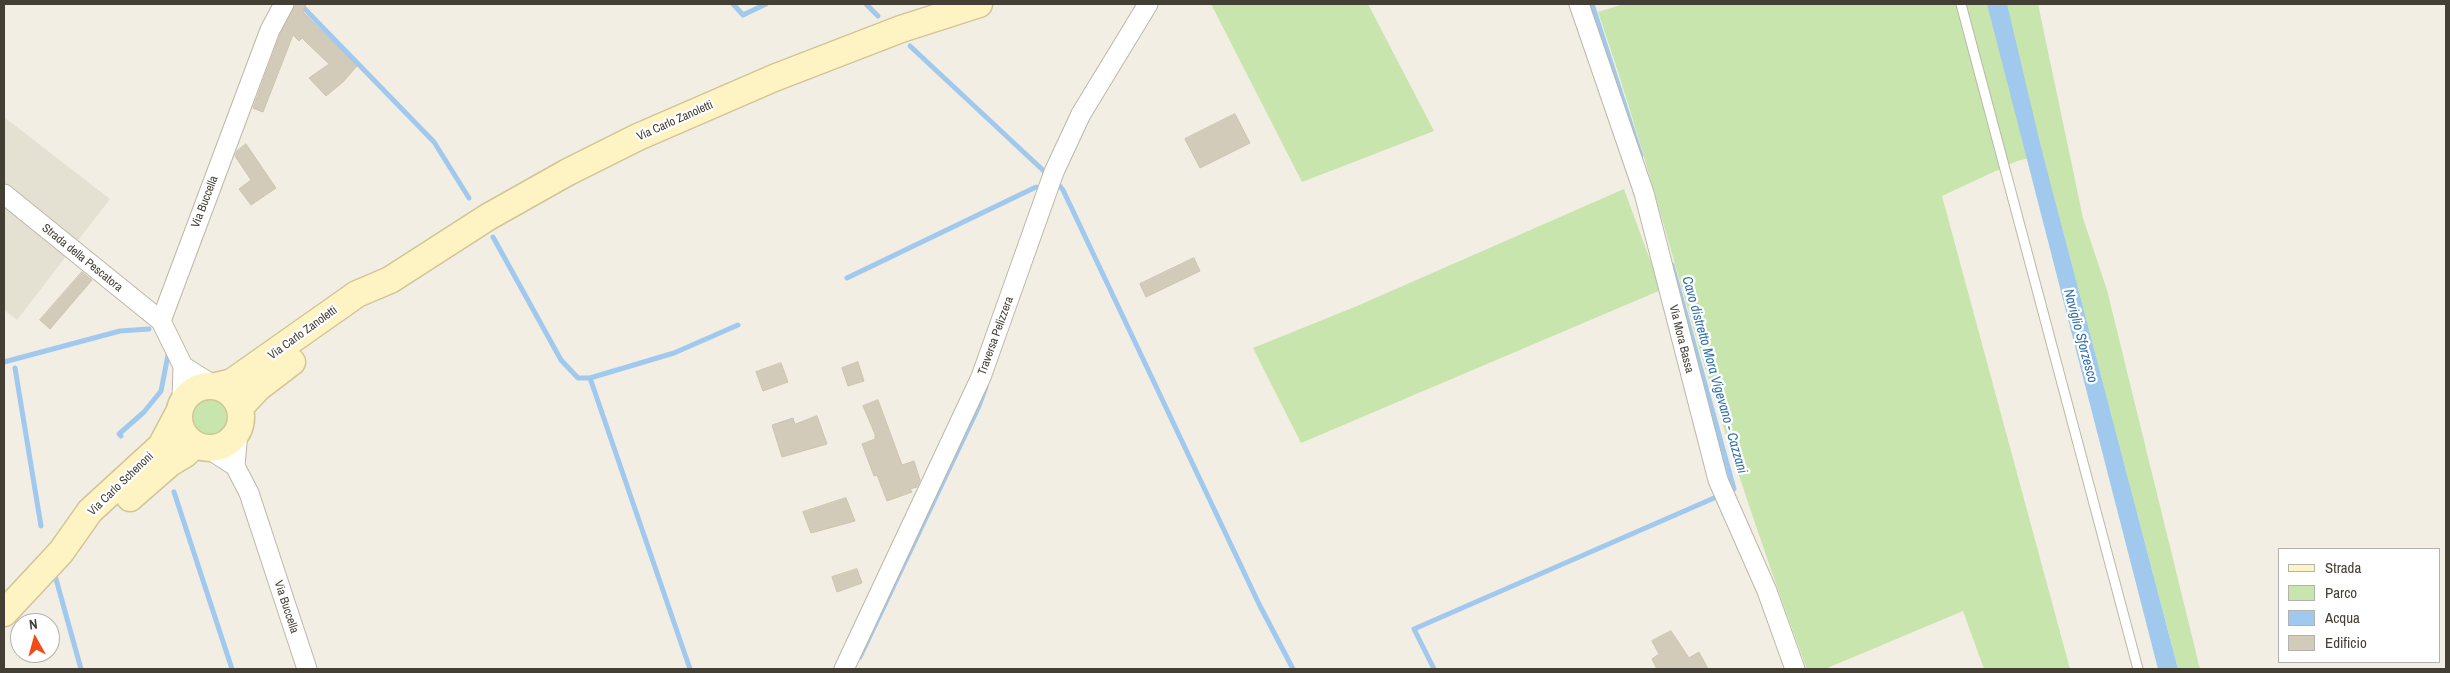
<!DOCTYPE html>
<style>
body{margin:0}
#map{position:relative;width:2450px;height:673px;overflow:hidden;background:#f2eee4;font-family:"Archivo Narrow",sans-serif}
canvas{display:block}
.frame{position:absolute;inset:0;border:5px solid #443f34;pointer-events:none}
.legend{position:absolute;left:2278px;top:548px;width:162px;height:115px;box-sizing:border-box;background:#fff;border:1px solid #b4b2ae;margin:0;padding:6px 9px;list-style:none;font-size:15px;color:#443f34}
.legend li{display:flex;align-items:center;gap:10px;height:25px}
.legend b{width:25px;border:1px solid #b4b2ae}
.north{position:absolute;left:10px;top:613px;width:50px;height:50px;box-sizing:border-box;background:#fff;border:1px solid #b4b2ae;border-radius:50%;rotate:353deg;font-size:14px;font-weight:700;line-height:20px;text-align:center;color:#443f34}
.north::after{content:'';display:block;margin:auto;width:18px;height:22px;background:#f44918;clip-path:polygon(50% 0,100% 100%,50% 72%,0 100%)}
</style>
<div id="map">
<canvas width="2450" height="673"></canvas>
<div class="frame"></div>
<ul class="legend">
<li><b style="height:6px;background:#fdf3c3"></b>Strada</li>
<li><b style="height:14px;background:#c8e5ad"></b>Parco</li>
<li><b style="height:14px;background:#a1c9ee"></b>Acqua</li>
<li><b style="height:14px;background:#d3cbba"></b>Edificio</li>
</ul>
<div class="north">N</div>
</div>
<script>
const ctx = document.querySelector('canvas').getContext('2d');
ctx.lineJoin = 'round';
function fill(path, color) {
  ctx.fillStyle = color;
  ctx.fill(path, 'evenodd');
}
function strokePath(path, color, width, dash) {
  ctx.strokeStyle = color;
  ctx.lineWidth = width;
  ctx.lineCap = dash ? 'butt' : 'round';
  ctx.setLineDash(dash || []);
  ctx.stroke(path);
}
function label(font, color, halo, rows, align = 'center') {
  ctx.font = font + ' "Archivo Narrow",sans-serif';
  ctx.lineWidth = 4.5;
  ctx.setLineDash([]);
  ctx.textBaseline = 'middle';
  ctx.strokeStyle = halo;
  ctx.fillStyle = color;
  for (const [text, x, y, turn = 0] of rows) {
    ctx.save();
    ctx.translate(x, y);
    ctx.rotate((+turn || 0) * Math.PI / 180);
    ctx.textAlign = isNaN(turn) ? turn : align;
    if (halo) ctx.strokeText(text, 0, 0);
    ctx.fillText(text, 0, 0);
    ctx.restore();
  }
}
const residential = new Path2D(`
 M4,117L110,199L17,320L4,310Z`);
const green = new Path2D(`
 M1211,4H1368L1434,131L1302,182Z
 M1624,4H2038L2083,218L2107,290L2200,669H2178L2043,155L2017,161L1942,196L2070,669H1984L1963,611L1825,669H1807C1773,578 1742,487 1713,394C1674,267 1642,138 1598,12Z
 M1624,189L1661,290L1301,443L1253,348L1357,306Z
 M188 417a22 22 0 1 1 44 0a22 22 0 1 1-44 0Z`);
const water = new Path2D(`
 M1987,4H2007L2040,143L2178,669H2158Z`);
const stream = new Path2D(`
 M300,4L434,142L469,198
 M733,4L743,15L766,4
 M866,4L878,16
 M1592,4L1641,156
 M910,46L1046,173
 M1055,180L1063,190L1259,604L1293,669
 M493,237L561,360L578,378H590L674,353L738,325
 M1672,265L1734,489L1728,492
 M847,278L1036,187L1040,189
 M4,362L120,331L149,329
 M15,368L41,526
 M590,378L690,669
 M121,436L119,434L144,412L161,391L168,355
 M174,492L232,669
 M56,579L81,669
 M860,657L979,406L986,387
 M1434,669L1414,629L1721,495`);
const building = new Path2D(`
 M295,4H306L303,12L357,66L343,82L326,96L309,78L329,64L302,38L299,41L293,35L263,112L253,108L280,35Z
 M1235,114L1250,143L1200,168L1185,139Z
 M246,144L276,188L251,205L239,189L251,180L235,156L237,151Z
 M1194,258L1200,271L1146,297L1140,284Z
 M82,272L92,280L50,329L40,320Z
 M858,362L864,381L848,386L842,368Z
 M781,363L788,382L763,391L756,372Z
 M878,400L902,465L914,461L920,480L917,487L910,489L912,492L887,501L877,475L874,476L862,444L875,439V434L863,406Z
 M817,416L827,444L782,457L772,425L793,418L795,424Z
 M846,498L855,521L811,533L803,512Z
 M857,569L862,583L837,592L832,577Z
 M1671,631L1689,658L1699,652L1708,669H1657L1652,659L1659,654L1652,641Z`);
const service = new Path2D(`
 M1961,4L2138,669`);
const minor = new Path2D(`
 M1579,4L1644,193L1718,480L1767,591L1795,669
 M4,194L161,321
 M213,385L183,366L161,321L270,30L284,4
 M182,402L183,366
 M238,431L235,466L249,493L307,669
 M207,448L235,466
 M844,669L981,377L1054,172L1081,114L1148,4`);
const secondary = new Path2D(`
 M179 417a31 31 0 1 1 62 0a31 31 0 1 1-62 0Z
 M216,386L232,382L357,294L390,280L488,217L568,172L638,137L774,78L901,29L979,4
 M240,407L258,388L292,362
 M130,498L170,463L185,454L195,445
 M4,613L61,552L90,511L161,446L178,414`);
const streetNames = [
 ["Via Carlo Zanoletti",675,121,-24],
 ["Via Buccella",205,202,-69],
 ["Strada della Pescatora",82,258,39],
 ["Via Carlo Zanoletti",303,333,-36],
 ["Traversa Pelizzera",996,336,-70],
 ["Via Mora Bassa",1681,339,76],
 ["Via Carlo Schenoni",121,484,-44],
 ["Via Buccella",286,607,72]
];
const waterNames = [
 ["Naviglio Sforzesco",2080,336,75],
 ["Cavo distretto Mora Vigevano - Cazzani",1714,375,74]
];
fill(residential, '#e5e1d2');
fill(green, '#c8e5ad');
fill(water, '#a1c9ee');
strokePath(stream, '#a1c9ee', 5);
fill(building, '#d3cbba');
strokePath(building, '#cdc3ad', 1);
strokePath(service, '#bdb7a7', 11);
strokePath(minor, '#bdb7a7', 21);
strokePath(secondary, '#d1c595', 29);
strokePath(service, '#fff', 9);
strokePath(minor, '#fff', 19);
strokePath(secondary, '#fdf3c3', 26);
label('12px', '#443f34', '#fff', streetNames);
label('italic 14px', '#3170ac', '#fff', waterNames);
</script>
